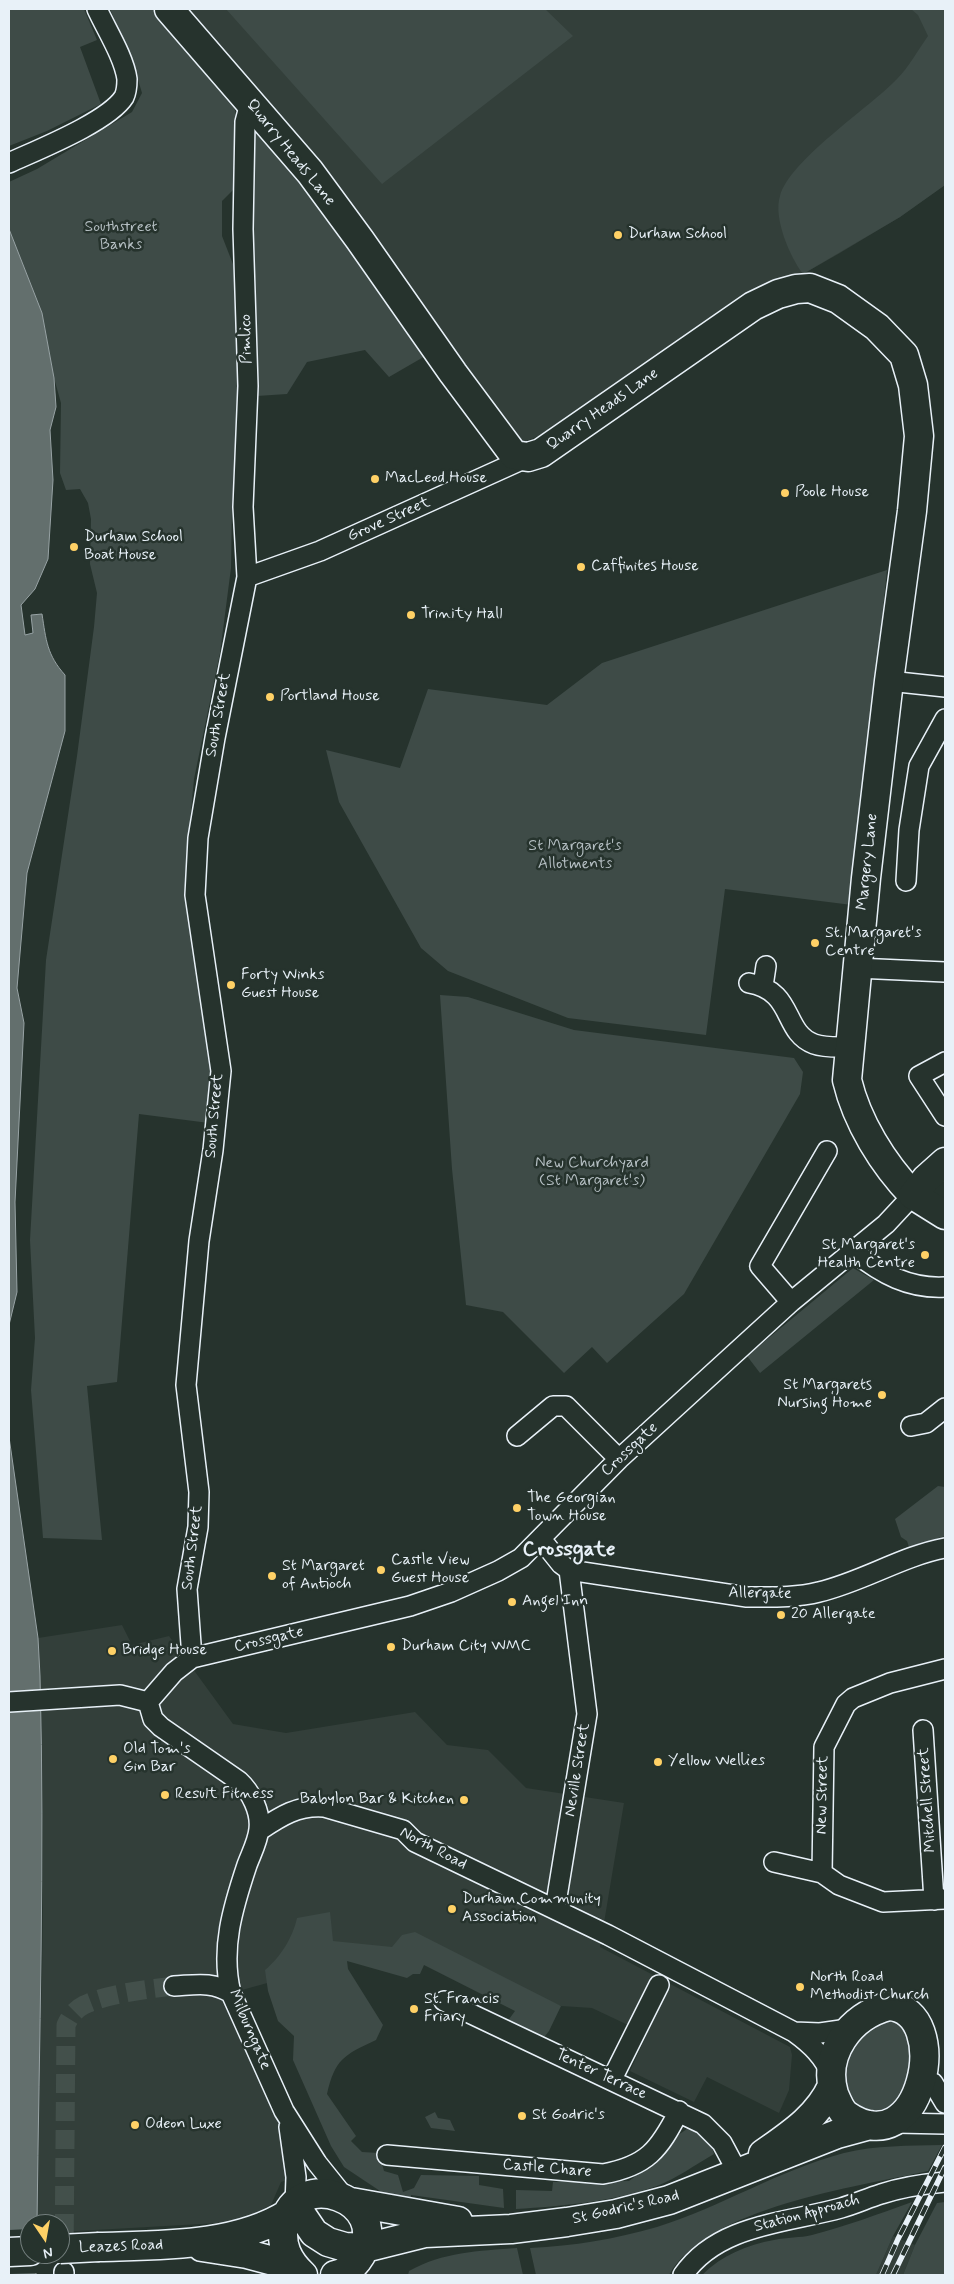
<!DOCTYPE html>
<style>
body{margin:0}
#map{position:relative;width:954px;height:2284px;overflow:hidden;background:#26332d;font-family:Mynerve,sans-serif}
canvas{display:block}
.frame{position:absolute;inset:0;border:10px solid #e8f1f8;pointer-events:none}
.north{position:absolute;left:20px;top:2214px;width:50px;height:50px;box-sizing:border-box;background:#26332d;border:1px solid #747f7e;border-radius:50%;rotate:168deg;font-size:14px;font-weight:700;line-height:20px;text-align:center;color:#e8f1f8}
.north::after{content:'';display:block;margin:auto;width:18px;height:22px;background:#ffd166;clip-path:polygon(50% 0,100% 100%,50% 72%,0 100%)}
</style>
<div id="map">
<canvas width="954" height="2284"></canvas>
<div class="frame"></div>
<div class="north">N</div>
</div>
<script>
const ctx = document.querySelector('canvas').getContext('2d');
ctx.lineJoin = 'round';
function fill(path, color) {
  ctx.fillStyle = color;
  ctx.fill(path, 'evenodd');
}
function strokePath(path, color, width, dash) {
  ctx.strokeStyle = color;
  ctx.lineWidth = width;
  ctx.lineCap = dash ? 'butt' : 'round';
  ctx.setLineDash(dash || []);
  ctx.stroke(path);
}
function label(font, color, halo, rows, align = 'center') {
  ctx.font = font + ' Mynerve,sans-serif';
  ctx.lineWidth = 5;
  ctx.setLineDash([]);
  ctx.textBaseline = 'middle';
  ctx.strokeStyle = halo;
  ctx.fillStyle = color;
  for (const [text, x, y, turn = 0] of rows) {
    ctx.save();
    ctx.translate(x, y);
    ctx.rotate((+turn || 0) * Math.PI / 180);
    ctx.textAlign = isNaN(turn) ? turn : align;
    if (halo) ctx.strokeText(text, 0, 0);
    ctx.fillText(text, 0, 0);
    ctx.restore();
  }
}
const built = new Path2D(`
 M184,9H945V185L900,217L840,253L803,274L758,290L581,417L522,443Z
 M122,1625L132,1645L169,1636L233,1724L286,1733L415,1712L447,1745L488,1750L526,1788L624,1803L600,1947L790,2047L792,2055L789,2090L779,2113L707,2077L694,2102L630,2071L647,2034L592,2008L561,2006L406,1955L347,1961L231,1993L284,2111L296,2177L281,2182L271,2205L236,2222L60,2232V2224H39L37,2213L39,2057L42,1981L43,1891L42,1752L38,1638Z
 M893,2236L915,2245L903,2275H876Z`);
const green = new Path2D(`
 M9,9H84L97,40L80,47L101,104L47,131L9,146Z
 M110,9H156L231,93L236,115L237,186L222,201V236L240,282L243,363L232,505L231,568L220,653L194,779L190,821L189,905L211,1072L209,1123L139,1114L117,1382L87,1386L102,1540L43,1538L31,1390L35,1338L30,1240L46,960L77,756L94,627L97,593L90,564L91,519L88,503L80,489L66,490L60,473L61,403L54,378L42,313L9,229V182L37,169L132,112L142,93L133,63Z
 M226,9H545L573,36L382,184Z
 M911,9H945V185L900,217L803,274C790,257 773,218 780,196C790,160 869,108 897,79C909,67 918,50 928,36L918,15Z
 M262,131L358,248L427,355L389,377L365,350L307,362L287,394L257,396L254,360V142L255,132Z
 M887,570L852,905L725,889L706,1035L568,1018L448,971L421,948L339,802L326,750L400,768L428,689L547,705L602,663Z
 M440,995L468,997L574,1030L794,1058L803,1072L800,1094L684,1294L607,1363L592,1347L564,1373L503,1312L466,1305L452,1169Z
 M853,1268L874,1280L760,1373L747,1356Z
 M938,1486L945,1487V1536L909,1547L907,1541L901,1537L895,1519Z
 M330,1912L333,1941L392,1947L402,1935L415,1932L561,2006L549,2031L538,2045L507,2022L515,2011L424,1965L420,1974H413L407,1978L347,1961L348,1969L383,2025L376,2040C344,2055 335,2059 327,2094L356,2136L351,2141L362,2152L379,2153L384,2171L398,2175L403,2192L414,2188L421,2175L479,2176V2185L503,2189L504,2208L411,2195V2200L403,2201L383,2193L344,2167L331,2146L293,2060L294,2036L278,2021L268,1991L265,1970C280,1958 293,1937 297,1918Z
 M898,2017L925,2040L895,2106L879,2110H862L850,2097L843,2078L851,2049L865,2029Z
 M435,2112L438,2118L450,2120L455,2131L431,2128L425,2117Z
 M687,2129L696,2130L711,2145L714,2154C695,2165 677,2178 657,2186C612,2202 563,2206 516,2209V2190L552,2191L553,2182L629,2181L661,2157L675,2137Z
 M942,2145L928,2171C856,2187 707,2207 669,2275H536L530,2248C574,2246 615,2239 657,2227C721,2207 779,2170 844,2153C875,2145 910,2146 942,2145Z
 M912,2202L893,2236L876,2275H702C722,2255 747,2245 774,2240C787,2237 800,2238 812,2235C846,2226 879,2214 912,2202Z
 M945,2202V2275H903L915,2245L937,2203Z
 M517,2248L523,2275H408L409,2271C443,2252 478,2251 517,2248Z`);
const water = new Path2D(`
 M9,229L42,313L54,378L56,407L50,430L53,480L48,559L35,589L21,605L25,635L33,633L31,615L42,614C46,640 47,655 65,675V731L27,873L17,988L24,1023L15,1202L17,1292L9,1325Z
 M9,1437L38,1638L40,1676C45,1859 39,2041 37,2224H30V2254H36V2275H9Z`);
const pier = new Path2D(`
 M30,2229V2254H39V2273L9,2274V2230Z`);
const streetTunnel = new Path2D(`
 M64,2261L66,2025C70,2016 76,2009 84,2005C106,1994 149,1989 174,1986`);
const street = new Path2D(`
 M9,163C37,150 108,122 124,97C126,93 127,84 127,79C124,57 106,29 97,9
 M247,577L320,551L528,457
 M889,681L945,687
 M906,881L909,830L919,766L945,719
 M856,968L945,972
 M749,983C795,991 782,1032 814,1044C825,1048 838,1047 849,1047
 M763,986L766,966
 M945,1116L919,1076L945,1062
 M939,1212V1199L945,1191
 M854,1252C882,1274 909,1289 945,1287
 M791,1302L760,1266L827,1151
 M911,1426L926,1423L945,1408
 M517,1436L553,1406H566L619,1459
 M541,1539L561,1564L569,1570L747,1597C770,1597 796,1598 819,1592C862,1582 902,1556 945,1548
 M192,1658L187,1589L198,1527L199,1492L186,1385L199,1241L213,1150L221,1071L195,895L198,838L215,738L247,577L243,507L248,386L243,229L245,122L250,103
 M9,1702L120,1695L148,1702
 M148,1702L174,1672L192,1658L410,1606L451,1592L498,1571L521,1558L619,1459L791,1302L886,1224L913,1195
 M148,1702L153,1719L161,1727L239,1781C251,1792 261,1812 259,1829C258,1841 251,1854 247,1865C233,1907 220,1949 231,1993L284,2111L317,2163L345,2198
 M923,1730L934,1900
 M260,1830C281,1816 298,1805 324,1807L403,1830L415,1842L608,1935L794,2032C812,2045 823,2056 832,2076
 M774,1862L822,1873L839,1885L883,1902L945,1899
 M822,1873L824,1747L846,1704L853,1698L890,1683L945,1669
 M555,1909L587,1714L569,1570
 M174,1986C195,1985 212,1981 231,1993
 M444,2001L703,2124L722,2143L738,2173
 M794,2032L820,2033L848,2029
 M612,2079L659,1985
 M933,2083L945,2103
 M897,2123L945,2124
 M289,2127L296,2177L295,2205
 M387,2155L603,2174C647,2166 659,2150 679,2111
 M64,2272V2275
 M683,2275C718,2224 787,2223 841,2208C855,2204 868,2198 881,2194C902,2187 923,2184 945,2182`);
const secondary = new Path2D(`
 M169,9L310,172L360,240L453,373L514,455L528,457L541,453L753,306L778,294L796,289L810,288L838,299L877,327L904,355L913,385L919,436L912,511L889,681L866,878L847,1080C857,1122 883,1164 913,1195`);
const highway = new Path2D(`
 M945,1162L926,1179L913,1195L945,1215
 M889,2006C954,2009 923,2170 845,2114C840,2109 837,2101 834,2094C822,2054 850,2016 889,2006Z
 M763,2154C790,2135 818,2117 832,2086
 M351,2202L458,2221
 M295,2205L314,2233L328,2242L345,2247L365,2248L425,2233L511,2229L567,2222L616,2214L669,2200L837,2134L870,2125
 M99,2247C160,2245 236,2247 289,2213
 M202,2247L247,2254L292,2266
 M9,2252L30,2251
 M303,2275C288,2261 280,2245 284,2224C296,2166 392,2199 361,2255C355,2265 347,2273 335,2275`);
const rail = new Path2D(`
 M882,2275L898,2239L945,2147
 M893,2275L945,2167`);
const highwayBridge = new Path2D(`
 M60,2249L99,2247`);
const markers = [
 [618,235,5,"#ffd166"],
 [375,479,5,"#ffd166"],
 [785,493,5,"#ffd166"],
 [74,547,5,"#ffd166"],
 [581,567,5,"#ffd166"],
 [411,615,5,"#ffd166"],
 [270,697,5,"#ffd166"],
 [815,943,5,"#ffd166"],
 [231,985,5,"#ffd166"],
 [925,1255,5,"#ffd166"],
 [882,1395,5,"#ffd166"],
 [517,1508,5,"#ffd166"],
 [381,1570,5,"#ffd166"],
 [272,1576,5,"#ffd166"],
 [512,1602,5,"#ffd166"],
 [781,1615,5,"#ffd166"],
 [391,1647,5,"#ffd166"],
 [112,1651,5,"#ffd166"],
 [113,1759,5,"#ffd166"],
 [658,1762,5,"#ffd166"],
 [165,1795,5,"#ffd166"],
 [464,1800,5,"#ffd166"],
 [452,1909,5,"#ffd166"],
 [800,1987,5,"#ffd166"],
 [414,2009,5,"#ffd166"],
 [522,2116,5,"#ffd166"],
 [135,2125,5,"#ffd166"]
];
const streetNames = [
 ["Quarry Heads Lane",290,153,51],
 ["Pimlico",247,339,-91],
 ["Quarry Heads Lane",603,410,-35],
 ["Grove Street",389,520,-24],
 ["South Street",219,715,-80],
 ["Margery Lane",868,862,-84],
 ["South Street",215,1116,-85],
 ["Crossgate",630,1450,-43],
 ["South Street",193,1548,-83],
 ["Allergate",760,1594,1],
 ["Crossgate",269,1640,-13],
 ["Neville Street",578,1770,-81],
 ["New Street",823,1795,-89],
 ["Mitchell Street",928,1800,-94],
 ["North Road",433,1849,28],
 ["Milburngate",249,2030,67],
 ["Tenter Terrace",601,2075,25],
 ["Castle Chare",547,2169,5],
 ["St Godric's Road",626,2208,-13],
 ["Station Approach",807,2214,-15],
 ["Leazes Road",121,2247,-2]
];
const parkNames = [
 ["Southstreet",121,228],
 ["Banks",121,246],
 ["St Margaret's",575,847],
 ["Allotments",575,865],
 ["New Churchyard",592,1164],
 ["(St Margaret's)",592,1182]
];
const poiNames = [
 ["Durham School",628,235],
 ["MacLeod House",385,479],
 ["Poole House",795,493],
 ["Durham School",84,538],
 ["Boat House",84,556],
 ["Caffinites House",591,567],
 ["Trinity Hall",421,615],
 ["Portland House",280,697],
 ["St. Margaret's",825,934],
 ["Centre",825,952],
 ["Forty Winks",241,976],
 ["Guest House",241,994],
 ["St Margaret's",915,1246,"right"],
 ["Health Centre",915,1264,"right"],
 ["St Margarets",872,1386,"right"],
 ["Nursing Home",872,1404,"right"],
 ["The Georgian",527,1499],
 ["Town House",527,1517],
 ["Castle View",391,1561],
 ["Guest House",391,1579],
 ["St Margaret",282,1567],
 ["of Antioch",282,1585],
 ["Angel Inn",522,1602],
 ["20 Allergate",791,1615],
 ["Durham City WMC",401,1647],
 ["Bridge House",122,1651],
 ["Old Tom's",123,1750],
 ["Gin Bar",123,1768],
 ["Yellow Wellies",668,1762],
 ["Result Fitness",175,1795],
 ["Babylon Bar & Kitchen",454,1800,"right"],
 ["Durham Community",462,1900],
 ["Association",462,1918],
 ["North Road",810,1978],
 ["Methodist Church",810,1996],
 ["St. Francis",424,2000],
 ["Friary",424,2018],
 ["St Godric's",532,2116],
 ["Odeon Luxe",145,2125]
];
const districtNames = [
 ["Crossgate",569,1551]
];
fill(built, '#333f3a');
fill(green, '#3e4b47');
fill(water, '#636f6d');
strokePath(water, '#98a3a5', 1);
fill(pier, '#26332d');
strokePath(streetTunnel, '#43504b', 19, [19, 9]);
strokePath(street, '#e8f1f8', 22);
strokePath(secondary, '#e8f1f8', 31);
strokePath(highway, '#e8f1f8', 31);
strokePath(street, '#26332d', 19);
strokePath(secondary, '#26332d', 28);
strokePath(highway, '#26332d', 28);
strokePath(rail, '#e8f1f8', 5.5);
strokePath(rail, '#26332d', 4, [11]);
strokePath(highwayBridge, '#e8f1f8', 31, []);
strokePath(highwayBridge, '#26332d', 28);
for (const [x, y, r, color] of markers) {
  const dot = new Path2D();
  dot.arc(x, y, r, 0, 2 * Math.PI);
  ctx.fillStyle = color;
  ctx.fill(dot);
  strokePath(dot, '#26332d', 2);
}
label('16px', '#e8f1f8', '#26332d', streetNames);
label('16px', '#b5bfc3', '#26332d', parkNames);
label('16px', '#e8f1f8', '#26332d', poiNames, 'left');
label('bold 21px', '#e8f1f8', '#26332d', districtNames);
</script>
